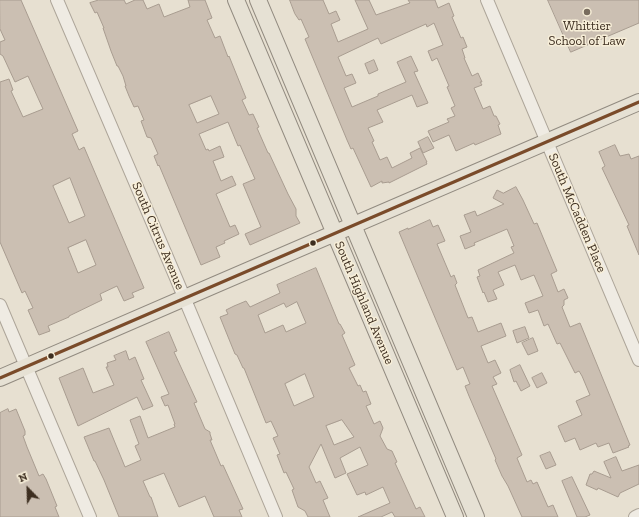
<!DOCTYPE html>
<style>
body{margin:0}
#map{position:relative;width:639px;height:517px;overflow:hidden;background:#e7e0d1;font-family:"Zilla Slab",serif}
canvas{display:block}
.north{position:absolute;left:8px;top:469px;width:40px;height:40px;-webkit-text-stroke:3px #f7eed8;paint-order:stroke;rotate:337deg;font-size:11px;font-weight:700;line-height:16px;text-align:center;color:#3d2e20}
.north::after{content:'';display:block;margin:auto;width:14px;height:18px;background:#3d2e20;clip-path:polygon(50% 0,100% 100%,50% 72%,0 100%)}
</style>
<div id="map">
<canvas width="639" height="517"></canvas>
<div class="north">N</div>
</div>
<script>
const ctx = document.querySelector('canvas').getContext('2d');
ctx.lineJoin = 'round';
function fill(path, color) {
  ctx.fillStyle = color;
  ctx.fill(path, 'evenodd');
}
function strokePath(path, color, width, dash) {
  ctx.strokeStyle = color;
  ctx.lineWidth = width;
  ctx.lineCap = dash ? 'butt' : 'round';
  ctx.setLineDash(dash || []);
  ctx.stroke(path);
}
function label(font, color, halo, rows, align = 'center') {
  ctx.font = font + ' "Zilla Slab",serif';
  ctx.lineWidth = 3;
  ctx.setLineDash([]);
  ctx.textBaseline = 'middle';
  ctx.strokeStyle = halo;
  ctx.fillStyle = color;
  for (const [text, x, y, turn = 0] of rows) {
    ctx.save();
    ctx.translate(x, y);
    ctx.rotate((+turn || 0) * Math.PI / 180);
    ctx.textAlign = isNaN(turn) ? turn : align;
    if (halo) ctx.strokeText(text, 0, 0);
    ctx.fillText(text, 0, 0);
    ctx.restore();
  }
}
const building = new Path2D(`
 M0,0H21L78,131L72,134L79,150L84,147L144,288L132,293L134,297L124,301L117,286L100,294L102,300L69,316V317L48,326L50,331L39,335L28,310L33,308L25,291L22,293L0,242V82L9,79L13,90L11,91L23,117L43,109L28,76L15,82L3,56L0,54V42L5,40L0,29ZM70,178L85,216L69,223L53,186ZM86,240L96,265L78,273L68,248Z
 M99,0H124L126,4L135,0H143L147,9L159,4L164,17L190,7L188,0H205L212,18L207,20L215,38L220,36L228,57L229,56L246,98L242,100L249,115L253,114L259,127L257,128L268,153H269L288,194L296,209V216L300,223L250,245L245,234L261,227L243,184L255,179L240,145L238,146L228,122L199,134L206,150L208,149L209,151L220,146L224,157L213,161L221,181L232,176L236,185L216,194L230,227L235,225L239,234L224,241L225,243L216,247L220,257L201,265L159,165L158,166L154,156L158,154L151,138L147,137L141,121L144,120L138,106L134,107L129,96L125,86H126L123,76L118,66H117L111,51L103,28H104L97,12L95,13L90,3ZM211,96L219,114L197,123L189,105Z
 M290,0H323L329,14L336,11L340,20L331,24L338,42L368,29L355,0H369L376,15L410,3L408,0H435L438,8L449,3L454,16L452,17L461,38L463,37L467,47L462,49L465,58H464L472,76L478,73L482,82H480L482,85L474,88L483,109L490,106L494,116H496L500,124L498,125L501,134L475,145L474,143L456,151L449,135L433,142L428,131L449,122L447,119L455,116L451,108L455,106L447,87L449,86L437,58L432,61L428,51L443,45L434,23L427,27L426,24L381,44L378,38L338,57L346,76L352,74L356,83L344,88L352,107L378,96V94L406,82L397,62L411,56L418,71L414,72L428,103L417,107L412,95L377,110L383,122L368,128L374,141L372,142L380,160L387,157L392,168L412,158L410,153L420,148L427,162H426L427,164L389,183V182L382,183V181L371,187L353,148L351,149L347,140L305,39L309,37L301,19L299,20L295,14Z
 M548,0H639V23L571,52Z
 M374,60L378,70L369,74L365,64Z
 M428,137L434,148L423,153L418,142Z
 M615,145L620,156L629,154L631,159L639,156V255L627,226L629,225L602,168L605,166L599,152Z
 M516,187L523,200L534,224L537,223L557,271L551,274L558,292L564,289L568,298L564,300V305L562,307L570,327L580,323L630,445L628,446L629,447L613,453L609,443L598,447L596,443L580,450L575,438L565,442L558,426L582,415L576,401L590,395L582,376L579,371L575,373L560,343L557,344L548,324L544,326L538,310L529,313L525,303L543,296L534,275L521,280L515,265L498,272L504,285L493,290L497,299L488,302L484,292L483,293L477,277L480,276L478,270L514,253L511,247L514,246L507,229L474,243L475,245L465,249L460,236L471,232L464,215L475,211L477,216L504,204L493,198L497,190L503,193Z
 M430,220L433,227L438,225L445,241L437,244L451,277L454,275L457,283L455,285L468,318L472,317L478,332L501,323L506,336L481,346L488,363L495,360L501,373L493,377L497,384L492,386L522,455L517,458L527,482L531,480L533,484L537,482L548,507L553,505L558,517H522L508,486L502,476L495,460L496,459L469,396L465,386L470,384L463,367L457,370L399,232L408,228V229Z
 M316,268L339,324H340L345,333L342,335L355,365L349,368L358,386L360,385L363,392L366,391L371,404L366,406L374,424L380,421L383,428L380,436L387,449L392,451L397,462L395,463L416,509L420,507L425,517H395L392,512L381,517H358L390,503L383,487L366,495L365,492L357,495L347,474L368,465L360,447L340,458L346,473L335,478L321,444L309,467L316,483L320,481L328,498L323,500L330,517H308L305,511L298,507L292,490L294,489L286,472L284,473L277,455L280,454L273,438L278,436L271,421L266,423L244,368H243L237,355L235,354L220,317L228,314L226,310L234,306L246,301L250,307L280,293L277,285ZM297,302L306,323L286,332L283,325L265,333L258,315L284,303L286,307ZM305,374L314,397L294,406L285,384ZM342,420L354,437L334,445L326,426Z
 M525,327L529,338L517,343L513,331Z
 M169,332L177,351L174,352L197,402L194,403L205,429L210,432V434L212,440H210L221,466L223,465L243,509L239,510L242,517H214L205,496L179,507L164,473L143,481L150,497H151L158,517H119L104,480L95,461H94L84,437L109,428L125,467L141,460L135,446L139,444L130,420L140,416L148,438L175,427L174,424H175L168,405L165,406L161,397L169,394L146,342Z
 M533,338L538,351L528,355L522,343Z
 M126,351L129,360L135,357L144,379L141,380L153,406L143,410L137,397L78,426L59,378L83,368L93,393L114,385L106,367H108L107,363L116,360L114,356Z
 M520,365L530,386L521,391L516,381L514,382L510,370Z
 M542,373L547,383L537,388L532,378Z
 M8,409L9,412L16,409L25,431V435L23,436L27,447L39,476L43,474L46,479L57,506L55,507L59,517H0V413Z
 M550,452L556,465L546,469L540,456Z
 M616,457L622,471L639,465V484L620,493L618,497L598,488L597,490L586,485L590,474H592L594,471L611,478L604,462Z
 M572,477L590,515L585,517H577L562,481Z`);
const minor = new Path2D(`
 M57,0L176,278L276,517
 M487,0L639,360
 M0,305L90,517
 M635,517L639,515`);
const major = new Path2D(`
 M236,0L455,517
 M258,0L476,517
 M0,378C213,286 425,193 639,102`);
const bus1 = new Path2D(`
 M0,378L639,102`);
const markers = [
 [587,12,4,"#786c5e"],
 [313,243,3.5,"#3d2e20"],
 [51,356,3.5,"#3d2e20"]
];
const poiNames = [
 ["Whittier",587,26],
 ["School of Law",587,41]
];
const streetNames = [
 ["South McCadden Place",577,213,67],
 ["South Citrus Avenue",158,236,67],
 ["South Highland Avenue",364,303,67]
];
fill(building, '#cbbfb2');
strokePath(building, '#a89c90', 1);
strokePath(minor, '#ada599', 14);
strokePath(major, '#928b80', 18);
strokePath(minor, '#efebe3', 12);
strokePath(major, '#e6e1d4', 16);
strokePath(bus1, '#7a4b2a', 3);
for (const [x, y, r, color] of markers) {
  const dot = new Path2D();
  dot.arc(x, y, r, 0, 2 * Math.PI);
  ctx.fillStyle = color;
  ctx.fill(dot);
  strokePath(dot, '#f7eed8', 1.5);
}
label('13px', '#3d2e20', '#f7eed8', poiNames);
label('13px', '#3d2e20', '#f7eed8', streetNames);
</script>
